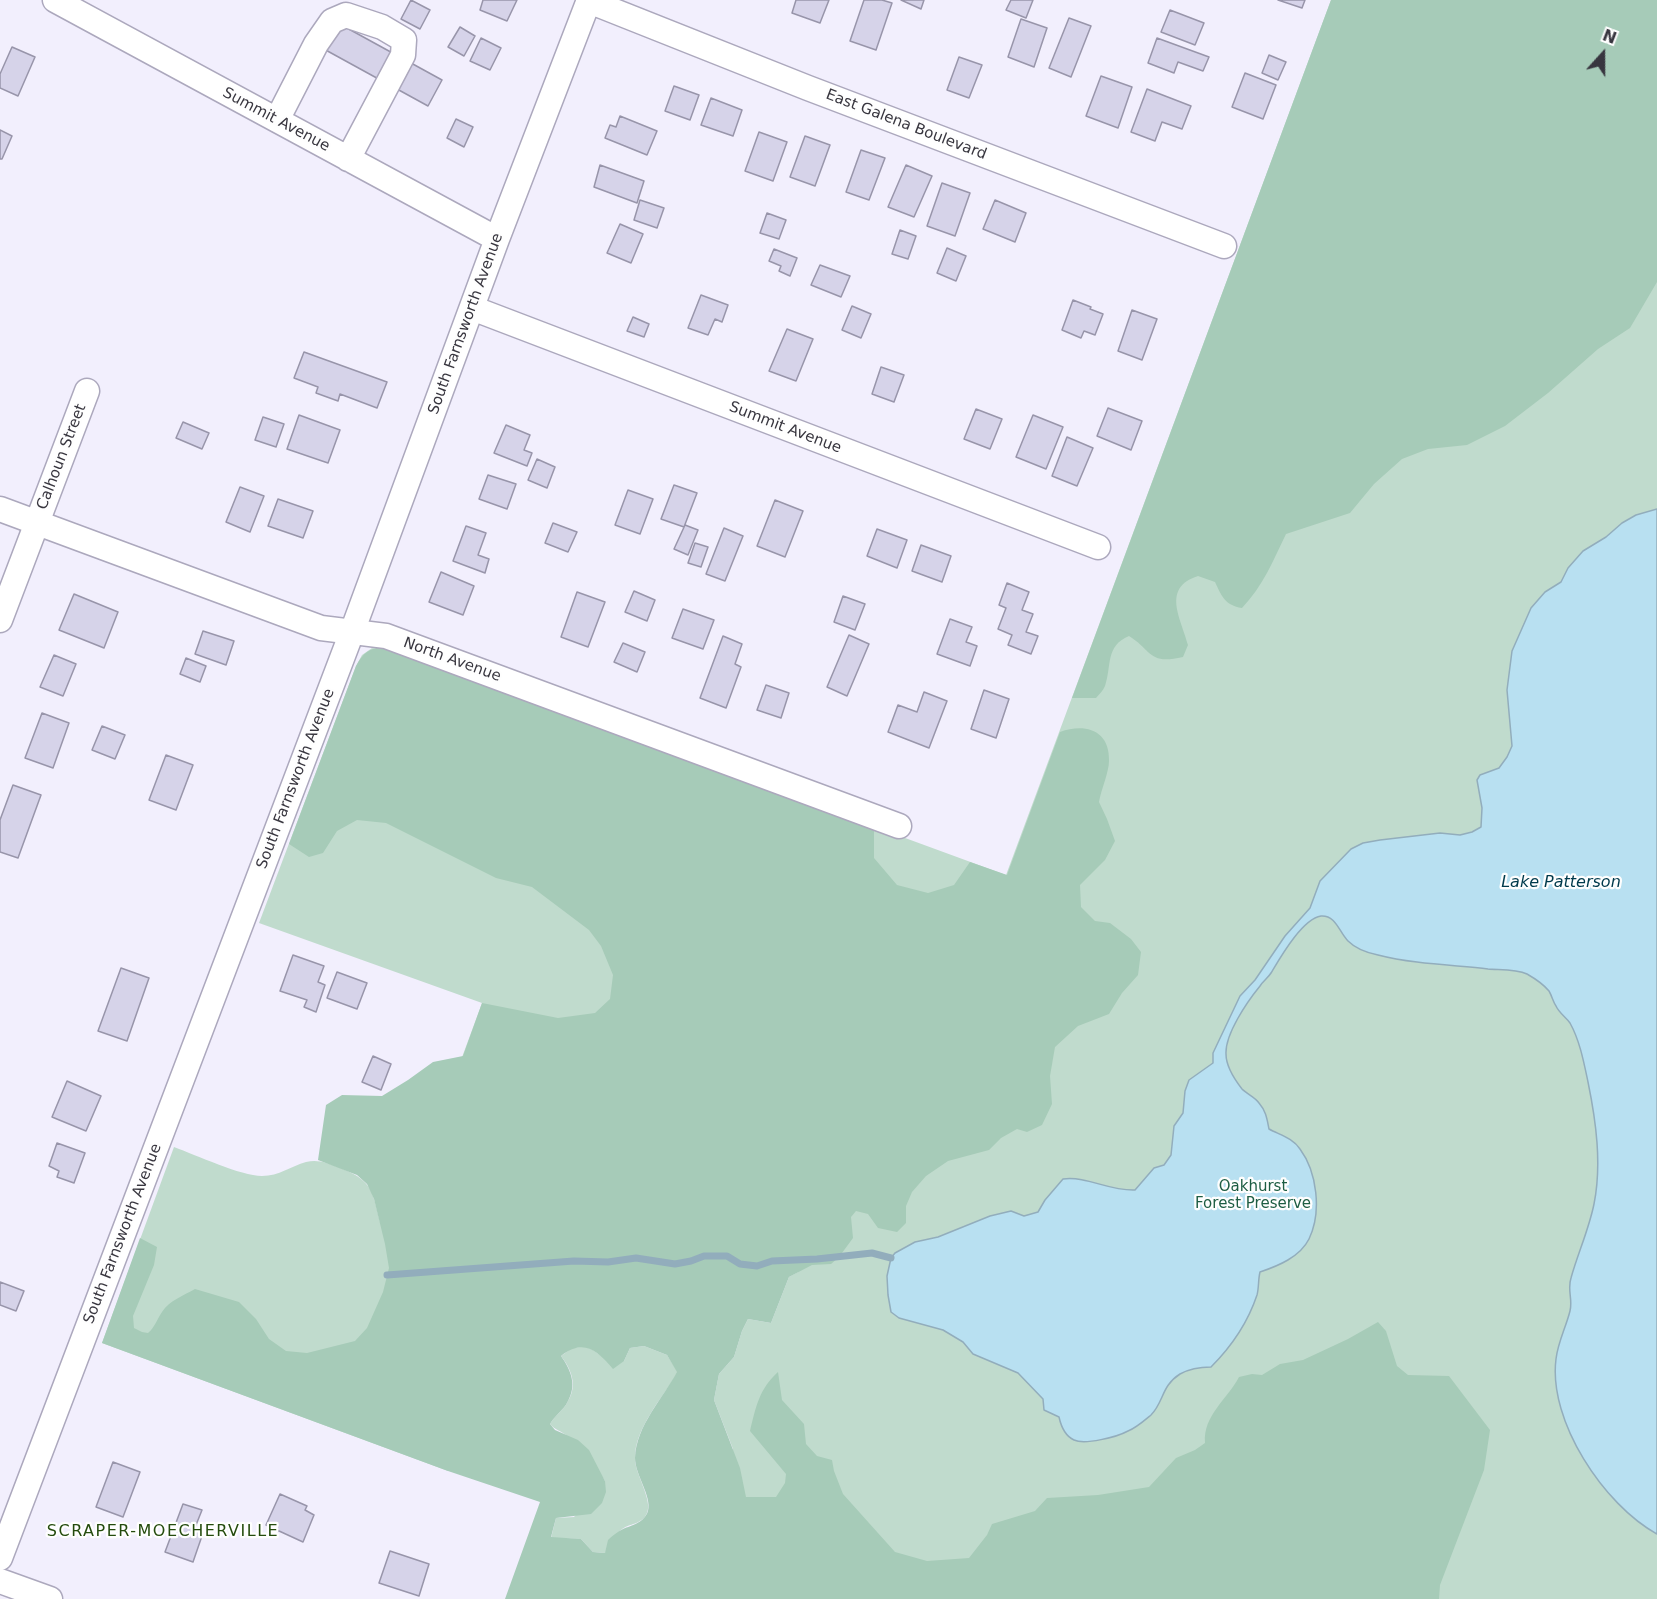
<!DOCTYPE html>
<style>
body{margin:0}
#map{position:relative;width:1657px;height:1599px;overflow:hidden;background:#f2effd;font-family:"DejaVu Sans",sans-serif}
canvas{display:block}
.north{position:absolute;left:1573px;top:24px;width:60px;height:60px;-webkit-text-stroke:4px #fefefe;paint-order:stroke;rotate:21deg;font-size:16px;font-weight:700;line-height:24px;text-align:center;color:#38363f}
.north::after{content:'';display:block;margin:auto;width:21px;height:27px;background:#38363f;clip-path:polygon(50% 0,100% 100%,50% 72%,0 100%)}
</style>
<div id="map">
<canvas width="1657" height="1599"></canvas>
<div class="north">N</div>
</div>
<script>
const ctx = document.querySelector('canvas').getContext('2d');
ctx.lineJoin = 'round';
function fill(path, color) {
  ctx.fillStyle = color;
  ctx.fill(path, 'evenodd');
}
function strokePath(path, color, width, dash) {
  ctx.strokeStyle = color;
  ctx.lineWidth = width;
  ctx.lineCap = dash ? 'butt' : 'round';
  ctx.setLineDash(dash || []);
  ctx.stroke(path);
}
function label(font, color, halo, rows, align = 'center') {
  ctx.font = font + ' "DejaVu Sans",sans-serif';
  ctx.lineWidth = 4.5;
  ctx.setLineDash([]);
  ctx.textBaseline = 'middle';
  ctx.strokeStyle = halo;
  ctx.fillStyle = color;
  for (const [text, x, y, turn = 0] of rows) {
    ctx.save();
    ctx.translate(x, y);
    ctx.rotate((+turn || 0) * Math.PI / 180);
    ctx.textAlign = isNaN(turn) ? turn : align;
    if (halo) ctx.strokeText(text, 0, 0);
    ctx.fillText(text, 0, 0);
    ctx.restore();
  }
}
const green = new Path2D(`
 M1331,0H1657V1599H678L733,1449L714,1400L719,1374L734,1357L742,1331L748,1319L771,1323L789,1277L798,1272L577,1124L448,1471L102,1343L174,1147C196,1155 241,1176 262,1176C279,1176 291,1166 306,1162C318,1159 327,1163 338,1167C371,1180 372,1188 380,1222L399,1228L482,1003L259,923L356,666L362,655L372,648L398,652L1006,875Z
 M587,1346L603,1357L624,1361L630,1348L644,1346L667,1355L678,1372C663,1397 634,1429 635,1459C635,1474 653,1500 647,1513C642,1525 629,1523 621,1530C615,1536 610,1546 605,1553L593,1552L581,1539L551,1538L556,1518L574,1517L605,1481C596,1466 580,1445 566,1435C561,1431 555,1430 550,1424C555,1415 564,1410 568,1401C578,1385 571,1369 561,1356L572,1348Z`);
const forest = new Path2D(`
 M1331,0H1657V282L1630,328L1598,349L1548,393L1505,426L1467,445L1428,449L1402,459L1374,484L1350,513L1286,534C1273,561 1263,586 1242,608C1225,605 1222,597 1215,582L1198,576C1161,588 1181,618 1188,645L1183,657C1148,665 1153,651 1129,636C1105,646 1112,666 1105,686C1103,691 1099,694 1096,698H1072Z
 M384,647L874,827V858L897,885L928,893L954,885L970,862L1007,875L1060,732C1085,723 1110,730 1109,761C1109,772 1101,790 1099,802L1107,819L1115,841L1105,860L1080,885L1081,907L1095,921L1110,923L1131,939L1141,952L1138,975L1122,993L1109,1014L1078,1026L1055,1047L1050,1076L1052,1104L1042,1125L1027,1132L1017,1129L1001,1138L989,1150L948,1161L926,1176L912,1192L906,1206V1223L897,1232L878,1228L868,1214L856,1211L851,1217L853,1238L839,1257L831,1264L812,1265L789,1277L771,1323L748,1319L742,1331L734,1357L719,1374L714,1400L740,1468L746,1497H776L785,1483L786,1474L750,1431C756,1407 759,1389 778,1372L782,1400L804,1424L806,1444L817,1456L832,1460L834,1471L843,1494L895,1552L927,1561L969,1558L987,1535L992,1524L1035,1511L1047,1498L1098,1495L1149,1487L1176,1458L1195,1450L1205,1443C1203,1415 1227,1400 1239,1377L1252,1374L1262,1375L1280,1364L1303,1360L1348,1339L1378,1322L1386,1331L1397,1366L1408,1375L1449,1376L1490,1430L1484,1470L1440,1585L1439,1599H505L540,1502L448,1471L102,1343L140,1238L157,1247L154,1265L133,1316L134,1328L142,1332L148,1333C155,1327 157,1319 162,1312C170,1300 183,1296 195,1289L239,1302L256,1319L269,1339L286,1351L307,1353L355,1341L367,1328L383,1292L389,1268L385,1244L374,1199L367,1184L357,1175L318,1160L326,1105L342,1095L382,1096L408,1080L433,1062L463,1056L482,1003L558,1018L595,1013L610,999L613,975L601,946L589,930L532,887L496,878L386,823L357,820L337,831L323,853L309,857L289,844L356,666C363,653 369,648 384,647ZM644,1346L667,1355L677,1372C663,1398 636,1426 635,1458C635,1475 652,1496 648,1511C644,1523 632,1525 623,1529C617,1532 612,1536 608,1540L605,1553L593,1552L581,1539L551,1537L556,1518L591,1514L602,1503L606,1492L605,1481L589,1450L578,1440L555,1430L550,1424C555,1415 564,1410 568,1401C577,1385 571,1370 561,1356C583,1339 596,1349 613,1369L624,1361L630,1348Z`);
const water = new Path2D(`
 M1657,509V1534C1604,1505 1548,1421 1556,1359C1558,1342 1566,1327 1570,1311C1573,1299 1567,1290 1571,1278C1578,1253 1589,1229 1594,1204C1602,1164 1596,1121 1588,1082C1584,1063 1580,1041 1570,1023C1566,1017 1559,1013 1556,1006C1553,1002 1552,996 1549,991C1544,985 1534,978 1527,974C1516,969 1500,970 1488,969C1452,965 1413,964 1378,955C1368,953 1355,948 1348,941C1339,932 1336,915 1321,916C1302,919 1280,958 1271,973C1268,978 1263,981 1260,986C1247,1002 1225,1034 1226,1054C1226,1066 1235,1080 1242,1089C1247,1094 1255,1097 1259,1103C1266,1111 1267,1119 1269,1129C1280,1135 1293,1138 1300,1149C1317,1172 1322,1212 1309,1239C1300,1257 1278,1266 1260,1272C1258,1280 1259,1288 1257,1295C1248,1322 1231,1347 1211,1367C1201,1367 1189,1369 1180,1374C1161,1386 1164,1402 1151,1415C1145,1420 1136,1428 1128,1431C1117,1437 1085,1445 1074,1440C1065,1436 1061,1426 1059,1417L1044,1410L1043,1399L1018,1373L973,1354L963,1342L943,1330L899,1318L891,1312L888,1295L887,1276L891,1258L895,1253L915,1242L938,1237L990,1216L1011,1211L1024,1216L1038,1212L1045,1200L1063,1179C1088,1176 1108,1191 1135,1190L1154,1168L1164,1165L1171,1155L1174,1126L1183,1113L1185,1091L1189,1080L1213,1063V1053L1240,996L1255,980L1285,936L1310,908L1320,881L1351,849L1363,843L1380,840L1440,833L1460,835L1472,832L1481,827L1482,808L1477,780L1480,775L1499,768L1507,757L1512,746L1507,690L1512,651L1531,608L1545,592L1561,582L1568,568L1583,551L1606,537L1622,523L1636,515Z`);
const stream = new Path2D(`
 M387,1275L574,1261L608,1262L636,1258L675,1264L691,1261L704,1256H727L740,1264L757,1266L772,1261L817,1259L872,1253L891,1258`);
const building = new Path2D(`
 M411,0L430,10L420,29L401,19Z
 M483,0H517L507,21L480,10Z
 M796,0H829L820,23L792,13Z
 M864,0H882L892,3L876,50L850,41Z
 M901,0H924L921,9Z
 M1011,0H1033L1026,18L1006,10Z
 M1278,0H1305L1302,8Z
 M1170,10L1204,23L1195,45L1161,32Z
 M1069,18L1091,26L1071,77L1049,68Z
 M1021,19L1047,28L1034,67L1008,57Z
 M336,22L398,56L384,82L322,48Z
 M460,27L475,36L464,56L448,47Z
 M481,38L501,48L490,70L470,61Z
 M1157,38L1209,57L1203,71L1178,62L1174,73L1148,63Z
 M12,47L35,57L18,96L0,88V74Z
 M1269,55L1286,62L1278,80L1262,73Z
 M959,57L982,65L969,98L947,90Z
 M411,63L442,80L428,106L397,89Z
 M1245,73L1276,85L1263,119L1232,107Z
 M1101,76L1132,87L1118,128L1086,116Z
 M674,86L699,95L690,120L665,111Z
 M1147,89L1191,106L1182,129L1162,122L1155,141L1131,132Z
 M711,98L742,110L733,136L701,125Z
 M620,116L657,131L647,155L605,138L610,125L616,127Z
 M456,119L473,127L464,147L447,138Z
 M0,130L12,136L2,159H0Z
 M759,132L787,142L773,181L745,171Z
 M805,136L830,145L815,186L790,177Z
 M861,150L885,158L869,200L846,192Z
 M600,165L644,181L637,203L594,187Z
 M906,165L932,176L914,217L888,207Z
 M942,183L970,193L955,236L927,226Z
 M640,200L664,208L657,228L634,220Z
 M995,200L1026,213L1015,242L983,229Z
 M767,213L786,220L779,239L760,233Z
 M620,224L643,234L631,263L607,253Z
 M900,230L916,236L908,259L892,254Z
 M947,248L966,256L956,281L937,273Z
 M774,249L797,258L790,276L779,271L781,266L769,261Z
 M820,265L850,276L841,297L811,285Z
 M701,295L728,305L722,322L715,319L708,335L688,328Z
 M1073,300L1091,307L1090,309L1103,314L1095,335L1084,331L1081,338L1062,330Z
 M852,306L871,314L861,338L842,330Z
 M1132,310L1157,319L1142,360L1118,351Z
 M633,317L649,324L644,337L627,331Z
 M787,329L813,339L796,381L769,371Z
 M304,352L387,382L377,408L340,394L338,401L316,393L318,387L294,378Z
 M881,367L904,375L894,402L872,394Z
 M1108,408L1142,421L1131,450L1097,436Z
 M976,409L1002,419L990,449L964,439Z
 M299,415L340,430L328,463L287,449Z
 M1033,415L1063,427L1046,469L1016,457Z
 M263,417L284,424L276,447L255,440Z
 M183,422L209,433L202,449L176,438Z
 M506,425L530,435L524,450L532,453L527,466L494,453Z
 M1067,437L1093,448L1077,486L1052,476Z
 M537,459L555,467L547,488L528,480Z
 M488,475L516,484L507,509L479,499Z
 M674,485L697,493L684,527L661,519Z
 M240,487L264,496L250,532L226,522Z
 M628,490L653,499L640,534L615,525Z
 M278,499L313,511L303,538L268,526Z
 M775,500L803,511L785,557L757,546Z
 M553,523L577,532L568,552L545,543Z
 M685,525L698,530L688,555L674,549Z
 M466,526L486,533L478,555L489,559L485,573L453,561Z
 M724,528L743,536L725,581L706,574Z
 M877,529L907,540L897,568L867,556Z
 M695,543L708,547L701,567L688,563Z
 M921,545L951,556L942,582L912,571Z
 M441,572L474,586L463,615L429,602Z
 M1007,583L1029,592L1022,610L1033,614L1026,632L1038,636L1031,654L1008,645L1012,635L998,629L1006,608L999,605Z
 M634,591L655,600L647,621L625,612Z
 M577,592L605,602L588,647L561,637Z
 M74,594L118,612L104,648L59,630Z
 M843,596L865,604L855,630L834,622Z
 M683,609L714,620L703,649L672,638Z
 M950,619L972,627L966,642L977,646L970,666L937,654Z
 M203,631L234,641L226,665L195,654Z
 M849,635L869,644L847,696L827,687Z
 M723,636L742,644L735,664L741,667L726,708L700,698Z
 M623,643L645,652L637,672L614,662Z
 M54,655L76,664L63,696L40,687Z
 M186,658L206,666L200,682L180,674Z
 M766,685L789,693L781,718L757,710Z
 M984,690L1009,699L996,738L971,729Z
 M924,692L947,701L929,748L888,732L898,705L917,712Z
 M42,713L69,723L53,768L25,758Z
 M102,726L125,735L115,759L92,750Z
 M166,755L193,765L176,810L149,800Z
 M13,785L41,795L18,858L0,852V820Z
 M293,955L324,966L318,982L325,985L316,1012L304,1007L307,1000L280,991Z
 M121,968L149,978L127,1041L98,1031Z
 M337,972L367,983L357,1009L327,998Z
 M373,1056L391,1064L381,1090L362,1082Z
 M67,1081L101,1096L86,1131L52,1117Z
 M57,1143L85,1153L74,1183L57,1177L59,1171L49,1166Z
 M0,1282L24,1291L16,1311L0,1305Z
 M113,1462L140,1472L123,1517L96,1507Z
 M280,1494L307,1506L305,1510L314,1515L303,1542L266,1525Z
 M183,1504L202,1510L194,1530L203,1533L193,1562L165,1552Z
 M390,1551L429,1564L419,1596L379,1583Z`);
const minor = new Path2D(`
 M55,0L497,239
 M589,1L808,88L1224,246
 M277,120L316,44L332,21L346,15L382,27L404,40L403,55L348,159
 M472,308L1098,547
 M0,509L321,628L386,636L899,826
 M0,620L87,391
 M0,1558L352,632L497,239L589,0
 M0,1581L50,1599`);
const streetNames = [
 ["Summit Avenue",276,120,28],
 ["East Galena Boulevard",906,125,21],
 ["South Farnsworth Avenue",466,324,-70],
 ["Summit Avenue",785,428,21],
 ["Calhoun Street",62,457,-69],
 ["North Avenue",452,660,20],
 ["South Farnsworth Avenue",296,779,-69],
 ["South Farnsworth Avenue",123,1234,-69]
];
const parkNames = [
 ["Oakhurst",1253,1187],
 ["Forest Preserve",1253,1204]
];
const waterNames = [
 ["Lake Patterson",1561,883]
];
const neighbourhoodNames = [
 ["SCRAPER-MOECHERVILLE",163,1532]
];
fill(green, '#c0dbcd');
fill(forest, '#a6cbb8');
fill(water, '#b8e0f1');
strokePath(water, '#92adbc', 1.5);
strokePath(stream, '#92adbc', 7);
fill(building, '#d6d3e9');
strokePath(building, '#9895aa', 1.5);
strokePath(minor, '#aca8bd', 27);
strokePath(minor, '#fff', 24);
label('15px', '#38363f', '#fefefe', streetNames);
label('15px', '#1d5d43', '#fefefe', parkNames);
label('italic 16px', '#003a4c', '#fefefe', waterNames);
ctx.letterSpacing = '1.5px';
label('16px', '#244b0d', '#fefefe', neighbourhoodNames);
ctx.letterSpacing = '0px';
</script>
